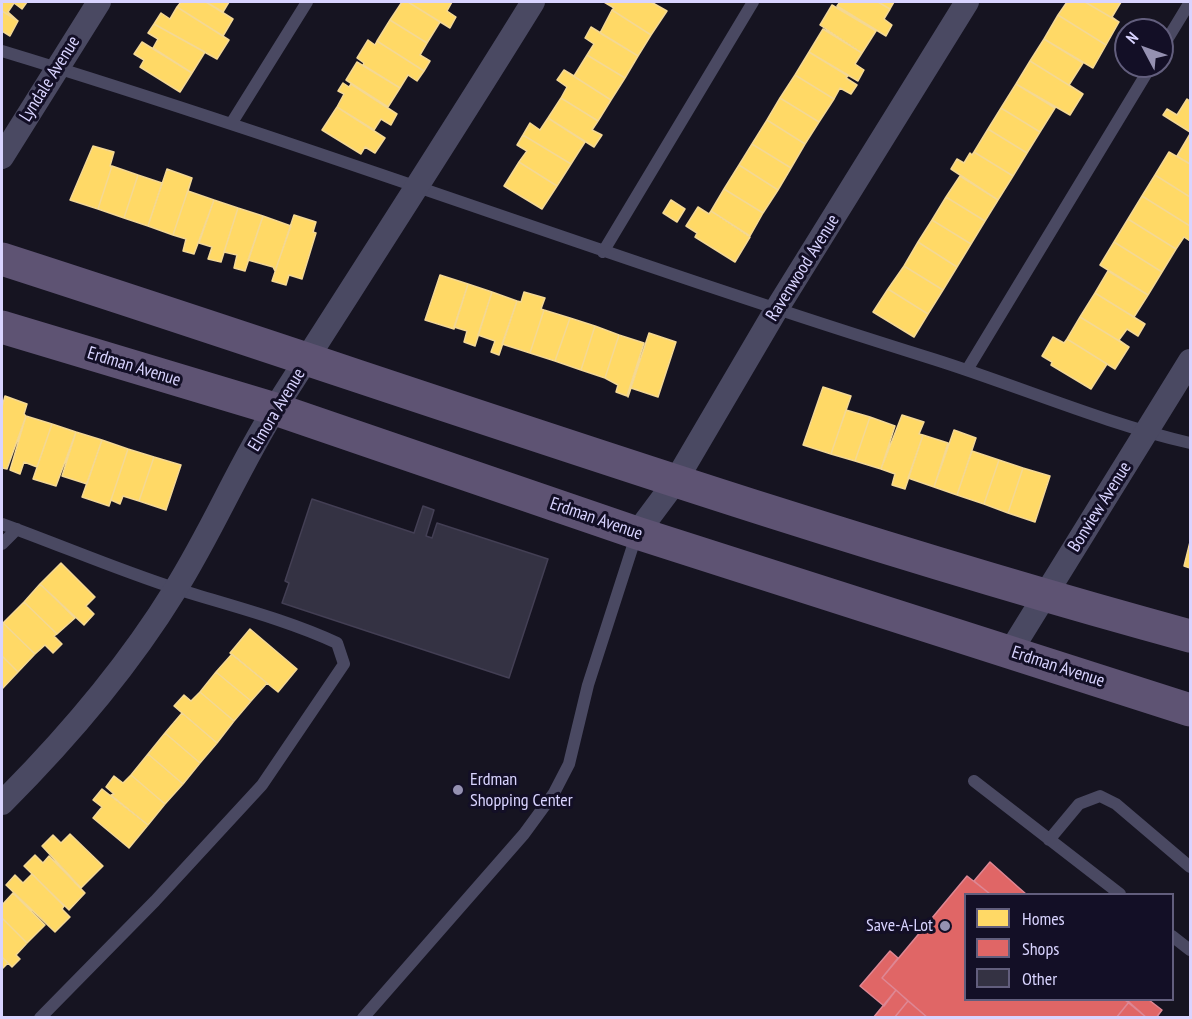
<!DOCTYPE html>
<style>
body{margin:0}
#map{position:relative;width:1192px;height:1019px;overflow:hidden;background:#161421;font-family:"PT Sans Narrow",sans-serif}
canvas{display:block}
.frame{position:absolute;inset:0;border:3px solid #d9d4ff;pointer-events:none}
.legend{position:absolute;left:964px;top:893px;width:210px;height:108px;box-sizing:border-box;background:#130f26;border:2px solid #625e7d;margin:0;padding:8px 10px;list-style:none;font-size:18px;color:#d9d4ff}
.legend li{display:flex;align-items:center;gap:12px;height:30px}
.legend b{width:30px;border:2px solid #625e7d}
.north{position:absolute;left:1114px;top:18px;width:60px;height:60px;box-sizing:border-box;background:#130f26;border:2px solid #625e7d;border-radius:50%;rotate:311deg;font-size:16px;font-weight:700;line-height:24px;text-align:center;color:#d9d4ff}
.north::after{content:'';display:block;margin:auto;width:21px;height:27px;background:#9591b1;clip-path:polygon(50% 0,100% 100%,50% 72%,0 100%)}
</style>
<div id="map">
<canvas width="1192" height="1019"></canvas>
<div class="frame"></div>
<ul class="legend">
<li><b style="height:16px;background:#ffd966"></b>Homes</li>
<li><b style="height:16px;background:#e06666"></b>Shops</li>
<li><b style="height:16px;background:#343243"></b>Other</li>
</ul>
<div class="north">N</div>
</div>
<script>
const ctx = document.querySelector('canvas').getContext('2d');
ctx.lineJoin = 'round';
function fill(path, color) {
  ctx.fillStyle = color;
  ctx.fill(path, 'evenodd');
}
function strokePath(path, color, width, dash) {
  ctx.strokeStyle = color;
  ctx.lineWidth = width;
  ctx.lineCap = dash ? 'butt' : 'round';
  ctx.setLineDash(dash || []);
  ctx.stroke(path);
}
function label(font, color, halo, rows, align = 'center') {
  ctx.font = font + ' "PT Sans Narrow",sans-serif';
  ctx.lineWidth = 6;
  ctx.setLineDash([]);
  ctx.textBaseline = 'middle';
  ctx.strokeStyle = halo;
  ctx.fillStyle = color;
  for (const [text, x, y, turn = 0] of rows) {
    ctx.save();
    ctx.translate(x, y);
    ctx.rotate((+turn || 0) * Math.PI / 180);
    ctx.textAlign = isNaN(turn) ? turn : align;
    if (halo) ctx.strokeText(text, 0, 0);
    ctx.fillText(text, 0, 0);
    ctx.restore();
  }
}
const homes = new Path2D(`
 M2,2H27L22,9L14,3L8,12L18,21L2,11Z
 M181,2H206L233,19L223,36L177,7Z
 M206,2H229L223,12Z
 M402,2H408L440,22L427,43L390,20Z
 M408,2H452L447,11L456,17L450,28Z
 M604,2H651L667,11L651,35L612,10L614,8Z
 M840,2H878L890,9L884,19L892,25L886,36L837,6Z
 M878,2H894L890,9Z
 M1067,2H1085L1119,22L1106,45L1058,15Z
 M1085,2H1121L1112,17L1119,22Z
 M832,5L876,31L862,53L820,25Z
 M177,7L229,40L217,59L154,24L161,13L170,19Z
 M612,10L651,35L638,56L600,33Z
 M2,11L18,21L10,36L2,31Z
 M1058,15L1106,45L1093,68L1044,39Z
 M390,20L427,43L420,55L430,61L424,71L377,41Z
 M154,24L205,52L192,73L153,48L158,39L148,33Z
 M591,27L638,56L625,78L587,55L594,44L585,38Z
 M823,29L862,53L855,64L864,70L858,81L809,52Z
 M1044,39L1083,63L1069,85L1083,94L1030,61Z
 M368,40L375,45L377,41L424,71L417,81L408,75L400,88L363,65L364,63L357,58Z
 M142,42L192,73L180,92L140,67L144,60L134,54Z
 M809,52L848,76L846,78L857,85L851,94L840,88L834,99L795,75Z
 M587,55L625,78L611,100L564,70L574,76Z
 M1030,61L1083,94L1070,115L1016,84Z
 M357,62L400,88L388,107L346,80Z
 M564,70L611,100L598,121L561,98L567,87L557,80Z
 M795,75L834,99L819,122L780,98Z
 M343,83L349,87L351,84L397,114L391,125L381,119L374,130L337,107L344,94L338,91Z
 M1016,84L1055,108L1040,132L1001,108Z
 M561,98L598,121L592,130L602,135L594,147L548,118Z
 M780,98L819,122L805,144L767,120Z
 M1187,99L1190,101V132L1163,115L1167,109L1177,115Z
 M337,107L385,138L375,153L365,147L361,154L322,130Z
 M1001,108L1040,132L1027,153L988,129Z
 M548,118L585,142L571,164L523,135L530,123L540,130Z
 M767,120L805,144L791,168L752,144Z
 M988,129L1027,153L1013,176L974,152Z
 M1190,134V164L1177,156Z
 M523,135L571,164L557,186L519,162L527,151L517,145Z
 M752,144L791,168L778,190L739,165Z
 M93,146L114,152L110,166H112L98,209L70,200Z
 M974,152L1013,176L998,200L951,169L957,159L964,163L970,153L972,155Z
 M1169,152L1190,164V197L1155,175Z
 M519,162L557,186L542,209L504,186Z
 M739,165L778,190L763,213L724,189Z
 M112,166L138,175L124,218L98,209Z
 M167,169L192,178L173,235L148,226Z
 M138,175L162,183L148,226L124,218Z
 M1155,175L1190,197V226L1142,196Z
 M960,176L998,200L985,221L946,197Z
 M192,178L188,191L214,200L194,254L183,251L186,239L173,235Z
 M724,189L763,213L750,236L711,211Z
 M1142,196L1190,226V241L1184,237L1176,249L1128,219Z
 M946,197L985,221L971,244L932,220Z
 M214,200L238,208L221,262L208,259L212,247L199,243Z
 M671,200L685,209L677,222L663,213Z
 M698,207L709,214L711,211L750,237L735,262L695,237L697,233L686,226Z
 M238,208L263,216L245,271L234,268L237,255L224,252Z
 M294,215L316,222L313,232L316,233L302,279L289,275L286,285L272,281Z
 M263,216L291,226L275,271L273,267L248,260Z
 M1128,219L1176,249L1162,272L1114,242Z
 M932,220L971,244L957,267L918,242Z
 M918,242L957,267L943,290L904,266Z
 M1114,242L1162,272L1148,295L1100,265Z
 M904,266L943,290L928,314L888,289Z
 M1108,271L1148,295L1134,317L1095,293Z
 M440,275L468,284L454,329L425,320Z
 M468,284L492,292L475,346L464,342L467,331L454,327Z
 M888,289L928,314L914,337L873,312Z
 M492,292L517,301L499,355L491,352L495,341L478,335Z
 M524,292L545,298L541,309L544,310L530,353L502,344L517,301L521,302Z
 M1095,293L1145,324L1138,336L1127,329L1119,340L1129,347L1080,317Z
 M544,310L570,318L555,361L530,353Z
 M1080,317L1129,347L1115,369L1067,339Z
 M570,318L595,326L581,370L555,361Z
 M595,326L619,335L605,378L581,370Z
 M649,333L676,342L658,397L631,388L628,397Z
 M619,335L644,343L627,396L616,392L618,385L605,378Z
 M1053,337L1064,343L1067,339L1107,364L1091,389L1051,365L1052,362L1042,356Z
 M823,387L851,396L831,454L803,445Z
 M5,396L27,404L24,414L26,416L7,469L2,468V407Z
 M846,410L870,417L855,461L831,454Z
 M902,415L924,422L919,434L923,435L905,489L892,485L895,474L881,469Z
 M26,416L52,424L37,467L24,462L20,474L10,470Z
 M870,417L895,426L881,469L855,461Z
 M52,424L76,432L56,486L33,479Z
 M954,430L976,438L957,495L934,487Z
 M76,432L102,440L87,484L62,476Z
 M923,435L948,443L934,487L908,478Z
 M102,440L128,449L109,506L82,497Z
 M128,449L154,457L139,501L123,496L120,504L111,500Z
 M972,451L999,460L984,504L957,495Z
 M154,457L181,465L166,510L139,501Z
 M999,460L1023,468L1008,513L984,504Z
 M1023,468L1050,476L1035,522L1008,513Z
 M1190,542V568L1184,566Z
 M61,563L95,597L86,606L94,614L84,625L40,584Z
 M40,584L75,618L57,634L24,602Z
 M24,602L57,634L54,636L62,644L53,653L45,645L35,654L3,623Z
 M3,623L35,654L18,672L2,656Z
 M250,629L297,669L278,692L230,653Z
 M232,654L267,683L251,701L216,672Z
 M2,656L18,672L2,689Z
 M216,672L251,701L234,721L200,692Z
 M200,692L234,721L217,743L174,706L184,695L191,701Z
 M182,713L217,743L200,763L165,733Z
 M165,733L200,763L183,784L148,754Z
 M148,754L183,784L165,804L131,775Z
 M131,775L165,804L148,825L111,795L114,794L106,787L114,776L123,783Z
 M102,789L148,825L129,848L93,818L102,807L93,800Z
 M70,834L103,866L81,888L42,846L53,835L61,843Z
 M35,855L43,863L49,856L85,893L69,910L24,866Z
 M32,874L64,906L62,909L70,917L55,932L6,885L15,875L23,883Z
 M13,893L45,925L27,943L2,918V905Z
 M2,918L27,943L16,955L20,959L12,967L2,957Z
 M2,957L8,963L2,969Z`);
const shops = new Path2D(`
 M990,862L1018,887L1026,894H990L974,881Z
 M967,876L990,894H966V1000H1125L1129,1002L1116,1018H928L882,978Z
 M890,951L898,958L882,978L896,990L884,1006L860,986Z
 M896,990L908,1001L894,1018H873Z
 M1125,1000H1149L1162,1010L1156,1018H1147Z
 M908,1001L928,1018H894Z
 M1129,1002L1147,1018H1116Z`);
const building = new Path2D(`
 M312,499L414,533L423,506L434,510L426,536L432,538L437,523L548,559L509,678L282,603L289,583L285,581Z`);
const lane = new Path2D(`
 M1162,48L1190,2
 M2,51C315,146 621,262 933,359C1019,386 1103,423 1190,443
 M231,124L307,2
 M603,252L753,2
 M967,370L1151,66
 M2,524C60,545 118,570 177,589C231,606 285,619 337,643L344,664L262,785L155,901L40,1018
 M2,544L17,529
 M974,781L1120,894
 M1049,840L1079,804L1100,796L1116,804L1190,867
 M1172,936L1190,950
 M363,1018L524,834L554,793L569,764L588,685L637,533`);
const street = new Path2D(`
 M2,157L99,2
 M637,533L675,482L776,310L967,2
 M1010,652L1190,361
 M2,803C67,738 127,668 175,590C212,531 239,466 276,407C362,272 449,138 533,2`);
const primary = new Path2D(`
 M2,259C397,386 789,527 1190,636
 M2,327L275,409L637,533L1190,710`);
const markers = [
 [458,790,6,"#9591b1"],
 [945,926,6,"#9591b1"]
];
const streetNames = [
 ["Lyndale Avenue",50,79,-58],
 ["Ravenwood Avenue",803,268,-58],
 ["Erdman Avenue",134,367,17],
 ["Elmora Avenue",277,410,-59],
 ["Bonview Avenue",1100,507,-58],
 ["Erdman Avenue",596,519,19],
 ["Erdman Avenue",1058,667,18]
];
const poiNames = [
 ["Erdman",470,780],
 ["Shopping Center",470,801],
 ["Save-A-Lot",933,926,"right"]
];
fill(homes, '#ffd966');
strokePath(homes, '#f4d894', 1.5);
fill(shops, '#e06666');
strokePath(shops, '#de8794', 1.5);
fill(building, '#343243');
strokePath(building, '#433f54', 1.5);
strokePath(lane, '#4a4962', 12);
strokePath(street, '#4a4962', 24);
strokePath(primary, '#5e5373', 33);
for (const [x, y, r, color] of markers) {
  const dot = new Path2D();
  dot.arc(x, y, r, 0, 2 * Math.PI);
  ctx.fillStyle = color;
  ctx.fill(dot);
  strokePath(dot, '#130f26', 2);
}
label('18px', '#d9d4ff', '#130f26', streetNames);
label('18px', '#d9d4ff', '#130f26', poiNames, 'left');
</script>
